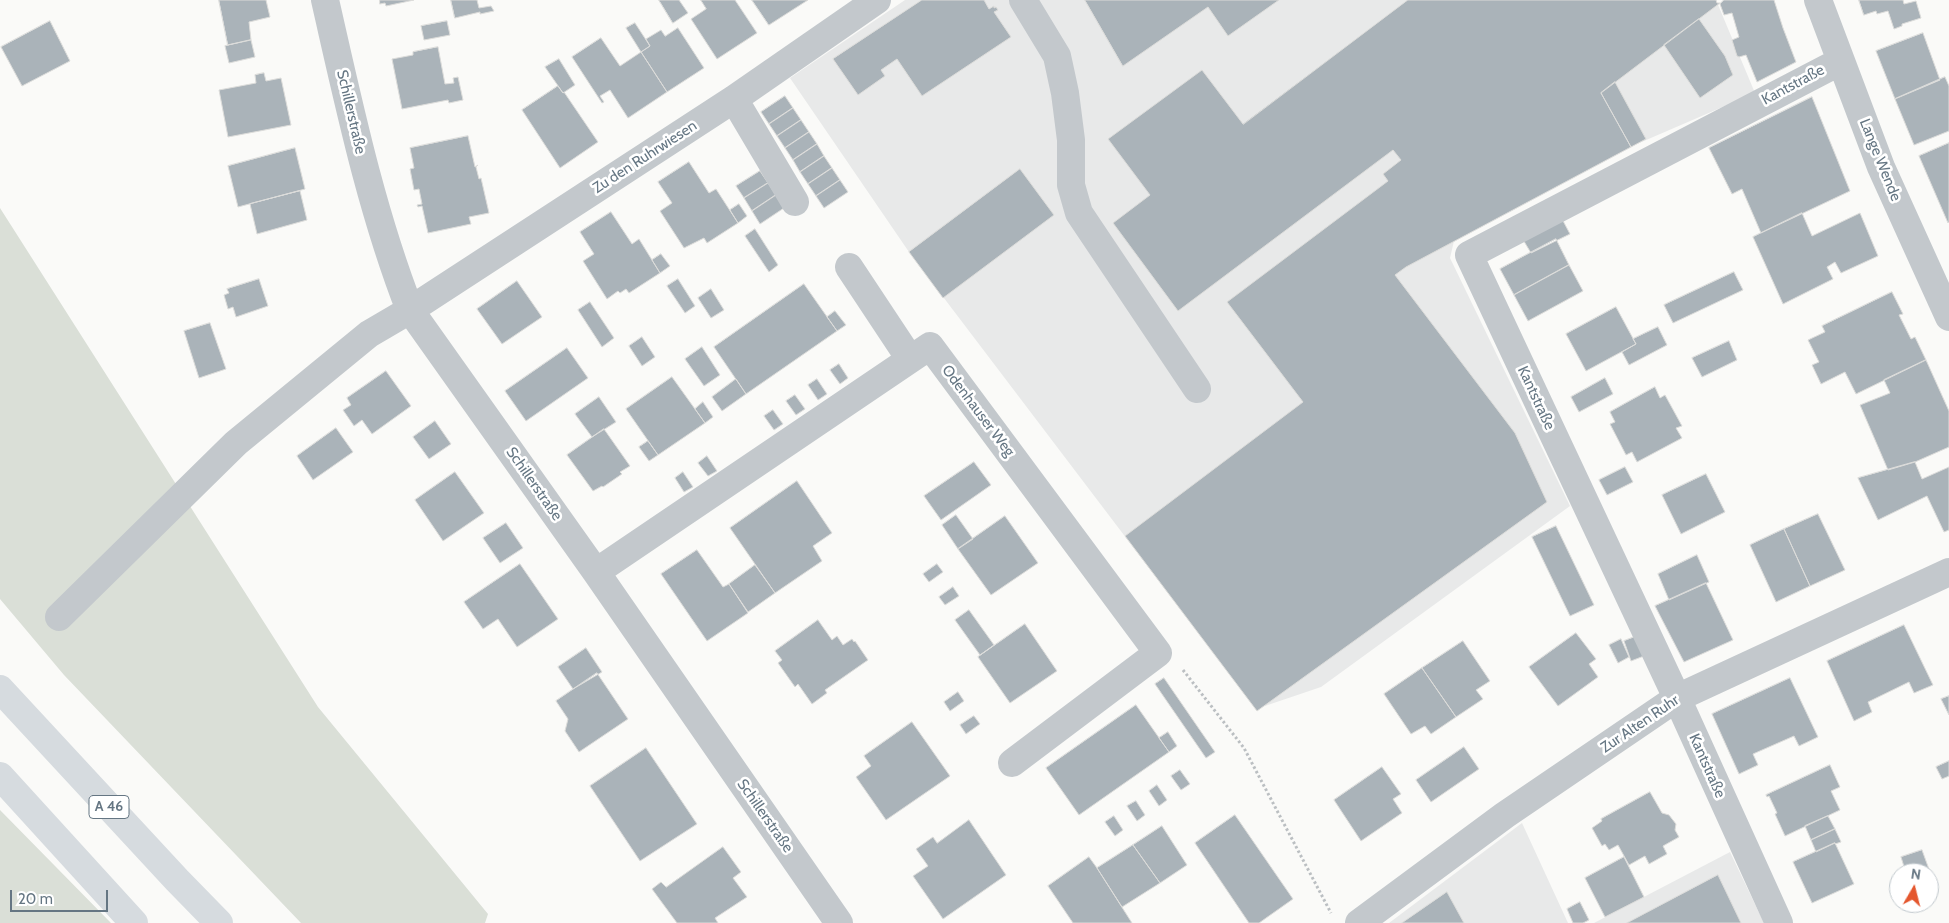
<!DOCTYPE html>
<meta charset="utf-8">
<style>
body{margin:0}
#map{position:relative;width:1949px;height:923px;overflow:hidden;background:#fafaf8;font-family:Cabin,sans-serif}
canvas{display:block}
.north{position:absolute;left:1889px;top:863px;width:50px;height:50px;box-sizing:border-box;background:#fff;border:1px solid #c1c8cd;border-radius:50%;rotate:8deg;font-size:14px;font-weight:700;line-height:20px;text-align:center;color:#657683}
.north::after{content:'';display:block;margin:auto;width:18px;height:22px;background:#e4572e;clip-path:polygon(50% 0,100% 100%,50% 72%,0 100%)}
.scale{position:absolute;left:10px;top:890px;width:98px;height:22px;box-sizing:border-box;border:2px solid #657683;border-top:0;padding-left:6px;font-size:15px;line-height:18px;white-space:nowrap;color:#657683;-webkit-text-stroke:4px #fff;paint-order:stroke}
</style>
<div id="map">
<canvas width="1949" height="923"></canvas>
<div class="north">N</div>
<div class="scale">20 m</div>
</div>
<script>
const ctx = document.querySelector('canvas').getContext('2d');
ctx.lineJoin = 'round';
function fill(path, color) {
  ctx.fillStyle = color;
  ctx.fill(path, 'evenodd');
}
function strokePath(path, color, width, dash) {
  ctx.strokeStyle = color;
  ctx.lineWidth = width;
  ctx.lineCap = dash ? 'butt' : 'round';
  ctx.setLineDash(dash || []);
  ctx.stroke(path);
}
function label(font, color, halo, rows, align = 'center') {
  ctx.font = font + ' Cabin,sans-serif';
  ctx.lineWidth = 5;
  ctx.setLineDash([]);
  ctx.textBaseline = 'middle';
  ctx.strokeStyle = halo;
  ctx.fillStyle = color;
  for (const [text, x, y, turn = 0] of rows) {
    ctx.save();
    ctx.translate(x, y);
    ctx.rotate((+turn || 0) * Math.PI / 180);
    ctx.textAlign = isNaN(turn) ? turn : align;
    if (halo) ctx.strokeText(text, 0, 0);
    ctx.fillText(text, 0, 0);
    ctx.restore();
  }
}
const built = new Path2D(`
 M905,0H1716L1755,93L1630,147L1454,241L1450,258L1570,506L1321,687L1256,709L909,252L790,78Z
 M1522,823L1568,923H1389Z
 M1730,852L1764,923H1594Z`);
const green = new Path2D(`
 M0,208L318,707L488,914L485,923H301L64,675L0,599Z
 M0,810L111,923H0Z`);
const building = new Path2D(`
 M219,0H266L270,17L249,22L251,40L228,45Z
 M380,0H414L386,6L385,3L380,4Z
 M451,0H477L479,8L491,6L494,11L480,14V12L455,18Z
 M659,0H679L688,13L673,23Z
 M701,0H735L757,33L717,59L691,19L706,9Z
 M752,0H808L769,25Z
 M922,0H984L989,9L994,6V8L996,7L998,10L994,12L1011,37L922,96L897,59L881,70L885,76L858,95L833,59Z
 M1085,0H1279L1228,36L1208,7L1123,66Z
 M1408,0H1716L1717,3H1720L1601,93L1631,147L1406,267L1395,275L1515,433L1547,502L1257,711L1125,536L1303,402L1227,302L1388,181L1383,174L1401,160L1393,150L1178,311L1113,223L1150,195L1108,139L1202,70L1243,124Z
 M1724,0H1774L1783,28L1796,62L1757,82L1746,55L1739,57L1737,56L1732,40L1739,37L1732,13L1724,15L1720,4Z
 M1859,0H1903L1904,4L1916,1L1921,18L1902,24V26L1894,29L1888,11L1877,14L1876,11L1864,15Z
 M1699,19L1725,56L1733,75L1700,98L1664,45Z
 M50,21L70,61L22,86L1,47Z
 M447,21L450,35L424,40L421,26Z
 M635,23L650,46L641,52L626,28Z
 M678,28L704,68L667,92L641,52L650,46L646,39L661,30L665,36Z
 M1923,33L1940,80L1895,99L1876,51Z
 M601,38L620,66L641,52L667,92L628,118L610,90L600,96L604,102L602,103L572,57Z
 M251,40L255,57L229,63L225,46Z
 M438,47L445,84L454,83L453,78L458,77L463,100L449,103L448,100L402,109L392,59L413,55V52Z
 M559,59L575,85L563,93L545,67Z
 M264,73L266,81L281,78L291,125L228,137L219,90L256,83L255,75Z
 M1945,77L1949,86V131L1914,145L1895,99Z
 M1615,82L1646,139L1631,147L1601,93Z
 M558,86L563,93L564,92L598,142L560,168L522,110Z
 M785,96L793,108L769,124L761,112Z
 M1812,97L1850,191L1761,233L1742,189L1732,194L1709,148Z
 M793,108L801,120L777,136L769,124Z
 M801,120L809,132L785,148L777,136Z
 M809,132L817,144L793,160L785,148Z
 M468,136L475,167L478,165L476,167L479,179L481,178L489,213L469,217L471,224L428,233L422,206L418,207L417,205L422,204L419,189L414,190L410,169L414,168L410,148Z
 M1949,143V222L1948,223L1919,156Z
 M817,144L824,156L800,172L793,160Z
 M295,148L305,189L238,207L228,166Z
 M824,156L832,168L808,184L800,172Z
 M689,162L709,193L716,189L738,223L707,243L704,238L684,248L660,211L672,203L658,182Z
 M832,168L840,180L816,196L808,184Z
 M1020,169L1054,215L943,298L909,252Z
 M760,171L768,183L744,198L736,186Z
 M840,180L848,192L824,208L816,196Z
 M768,183L776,195L752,211L744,198Z
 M300,191L307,220L257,234L250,204Z
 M776,195L784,208L760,224L752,211Z
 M739,204L747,216L738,223L730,210Z
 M611,212L632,244L639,239L660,273L629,293L626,289L620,293L618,291L607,299L583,261L594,254L580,232Z
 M1802,213L1812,236L1860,213L1878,256L1841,273L1835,262L1827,267L1833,279L1783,304L1753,237Z
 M1561,217L1570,234L1531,253L1522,238Z
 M755,229L778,265L769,272L745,236Z
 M1556,239L1569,265L1514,295L1500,269Z
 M661,254L670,266L660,273L652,260Z
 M1569,265L1583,291L1528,321L1514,295Z
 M1734,272L1743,290L1673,323L1664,305Z
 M259,279L268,306L236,317L233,307L228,309L224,295L229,293L227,289Z
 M678,279L695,306L685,313L667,286Z
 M517,281L542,317L502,344L477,309Z
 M804,284L837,331L746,394L714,347Z
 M711,289L724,310L711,318L698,298Z
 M1892,292L1903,314L1899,315L1911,339L1915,337L1926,360L1856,394L1845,372L1821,384L1812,365L1819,362L1808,340L1825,332L1822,326Z
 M590,302L614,338L602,347L578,310Z
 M1616,307L1636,344L1586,371L1566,334Z
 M835,311L846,325L837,331L827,317Z
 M210,323L226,369L199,378L184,331Z
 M1658,327L1667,345L1629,365L1622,352L1636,344L1633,339Z
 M642,337L655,357L642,366L629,346Z
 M1729,341L1737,360L1702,377L1692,358Z
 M702,347L720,375L704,386L685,359Z
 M567,348L588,378L526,421L505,391Z
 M1926,360L1949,411V447L1915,462L1888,470L1860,405L1890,393L1884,380Z
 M839,364L848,378L840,384L830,370Z
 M386,371L411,406L372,434L362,420L354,426L343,410L351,405L347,398Z
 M672,377L705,423L658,455L626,409Z
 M1605,378L1613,394L1579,412L1571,397Z
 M736,379L746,394L722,411L712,397Z
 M817,379L827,394L818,400L808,385Z
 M1655,387L1660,398L1665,395L1682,426L1676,428L1682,438L1637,462L1632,452L1626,455L1610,424L1615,422L1610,412Z
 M795,395L805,409L796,415L786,401Z
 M599,397L616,422L592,437L575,414Z
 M703,402L713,417L705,423L695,409Z
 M773,410L783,424L774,430L764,416Z
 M435,421L451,444L429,459L413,437Z
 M336,428L353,452L313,480L297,456Z
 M604,429L630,466L620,472L622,474L603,487L602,486L593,491L567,455Z
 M648,441L658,455L649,461L639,447Z
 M707,456L717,471L708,476L698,463Z
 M974,462L991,485L941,520L924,496Z
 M1915,462L1922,479L1949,467V530L1944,532L1927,496L1878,520L1858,478Z
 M1625,467L1633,482L1607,495L1599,480Z
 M455,472L484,513L443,541L415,500Z
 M683,472L693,487L684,492L675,478Z
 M1706,474L1725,512L1681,534L1662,495Z
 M797,481L832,533L813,546L822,561L775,593L730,528Z
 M1818,514L1845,570L1810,586L1784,529Z
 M956,515L973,539L958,549L942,525Z
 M1005,516L1038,563L991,595L958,549Z
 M506,523L523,548L500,563L483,538Z
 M1556,526L1594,605L1570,616L1532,537Z
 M1784,529L1810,586L1776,602L1750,545Z
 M697,550L723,587L729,584L748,613L707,641L661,574Z
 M1697,555L1709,582L1669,600L1658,574Z
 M520,564L558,619L517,647L498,619L483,629L464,602Z
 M937,564L943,572L929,582L923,574Z
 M755,565L775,593L748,612L729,584Z
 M1706,583L1733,640L1684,662L1655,606Z
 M953,587L959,596L945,605L939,597Z
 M969,610L994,645L980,655L955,620Z
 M818,620L832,640L837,636L843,645L852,639L854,642L855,641L868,660L825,690L827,693L812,704L798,684L795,687L778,663L782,660L775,651Z
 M1025,624L1057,671L1010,703L978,657Z
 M1904,625L1933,685L1914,693L1909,682L1868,702L1872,712L1854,721L1827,661Z
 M1576,633L1596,659L1589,664L1598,677L1558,706L1529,667Z
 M1637,636L1644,656L1631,661L1624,641Z
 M1621,639L1629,657L1618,663L1609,645Z
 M1463,641L1490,681L1476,690L1483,699L1456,717L1422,668Z
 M586,648L602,672L573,689L558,667Z
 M1422,668L1456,717L1431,734L1425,726L1411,734L1384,694Z
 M597,673L628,719L579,752L565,731L568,719L556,701Z
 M1164,678L1215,752L1206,758L1155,684Z
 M1790,678L1818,737L1799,746L1794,736L1753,754L1758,765L1739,774L1712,714Z
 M958,692L964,701L950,711L944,702Z
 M1949,696V715L1941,699Z
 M1136,705L1169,752L1079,815L1046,768Z
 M974,716L980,724L966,734L960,725Z
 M912,722L950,776L886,820L856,777L871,766L864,756Z
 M1168,732L1177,746L1169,752L1159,738Z
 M1464,747L1479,769L1431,802L1416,780Z
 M646,748L697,824L640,861L590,786Z
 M1949,761V776L1942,779L1936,767Z
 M1830,765L1840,787L1831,791L1840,810L1785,836L1775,814L1777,813L1769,796L1767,797L1766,795Z
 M1382,767L1401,794L1393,799L1402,813L1361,841L1334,800Z
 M1180,770L1190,784L1181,790L1171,776Z
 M1157,785L1167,800L1159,806L1149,791Z
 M1650,792L1662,813L1669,815L1676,824L1675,830L1679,837L1663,846L1667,854L1649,864L1645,856L1629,865L1618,845L1609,850L1605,844L1602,846L1592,828L1602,821L1601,819Z
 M1136,801L1145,815L1137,821L1127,806Z
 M1235,815L1293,899L1259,923H1249L1195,843Z
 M1114,816L1123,830L1115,836L1105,822Z
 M1828,816L1835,829L1811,840L1805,826Z
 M969,820L1006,875L943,919L913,876L928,866L916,849L933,837L937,843Z
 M1162,826L1187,865L1160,883L1133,845Z
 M1835,829L1841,842L1835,844V843L1816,852L1811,840Z
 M1835,843L1854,884L1812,903L1793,862Z
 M1133,845L1160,883L1122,907L1097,868Z
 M723,847L741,872L733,878L747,897L715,918L718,923H677L652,889L661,882L666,887Z
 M1922,850L1930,872L1906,873L1901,857Z
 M1089,857L1097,868L1132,923H1073L1048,886Z
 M1624,857L1644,897L1605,917L1585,878Z
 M1718,875L1741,923H1627Z
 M1447,892L1464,923H1402Z
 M1580,902L1589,920L1583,923H1573L1567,909Z`);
const path = new Path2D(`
 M1183,670L1244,748L1331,913`);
const minor = new Path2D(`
 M325,0C349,105 371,210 410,310L596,572L839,923
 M1023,0L1057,56L1065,93L1071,140V185L1079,213L1197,389
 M1818,0L1881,167L1949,317
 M734,99L795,202
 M849,267L910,359
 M596,572L930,346L1158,653L1012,763
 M59,617L236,443L369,334L410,310L734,99L877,0
 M1359,923L1505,815L1677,698L1949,572
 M1779,923L1677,698L1469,255L1841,61`);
const highway = new Path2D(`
 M0,689L177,880L219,923
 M0,776L134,923`);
const shields = [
 [109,807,40]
];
const shieldNames = [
 ["A 46",109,807]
];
const streetNames = [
 ["Kantstraße",1793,85,-28],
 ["Schillerstraße",351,112,77],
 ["Zu den Ruhrwiesen",645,157,-33],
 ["Lange Wende",1880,160,68],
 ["Kantstraße",1536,398,65],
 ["Odenhauser Weg",978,411,53],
 ["Schillerstraße",534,484,55],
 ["Zur Alten Ruhr",1640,724,-34],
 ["Kantstraße",1707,766,66],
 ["Schillerstraße",765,816,55]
];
fill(built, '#e8e9e9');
fill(green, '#dadfd7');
fill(building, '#aab3b9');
strokePath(building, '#dcdcda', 1);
strokePath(path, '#bbbfc2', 3, [2.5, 2.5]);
strokePath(minor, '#c3c8cc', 28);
strokePath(highway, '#d6dbdf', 28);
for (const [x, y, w] of shields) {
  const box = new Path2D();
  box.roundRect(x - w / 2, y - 11.5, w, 23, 4);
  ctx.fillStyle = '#fff';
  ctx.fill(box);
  strokePath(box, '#657683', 1);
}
label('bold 14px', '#657683', null, shieldNames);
label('15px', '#657683', '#fff', streetNames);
</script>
